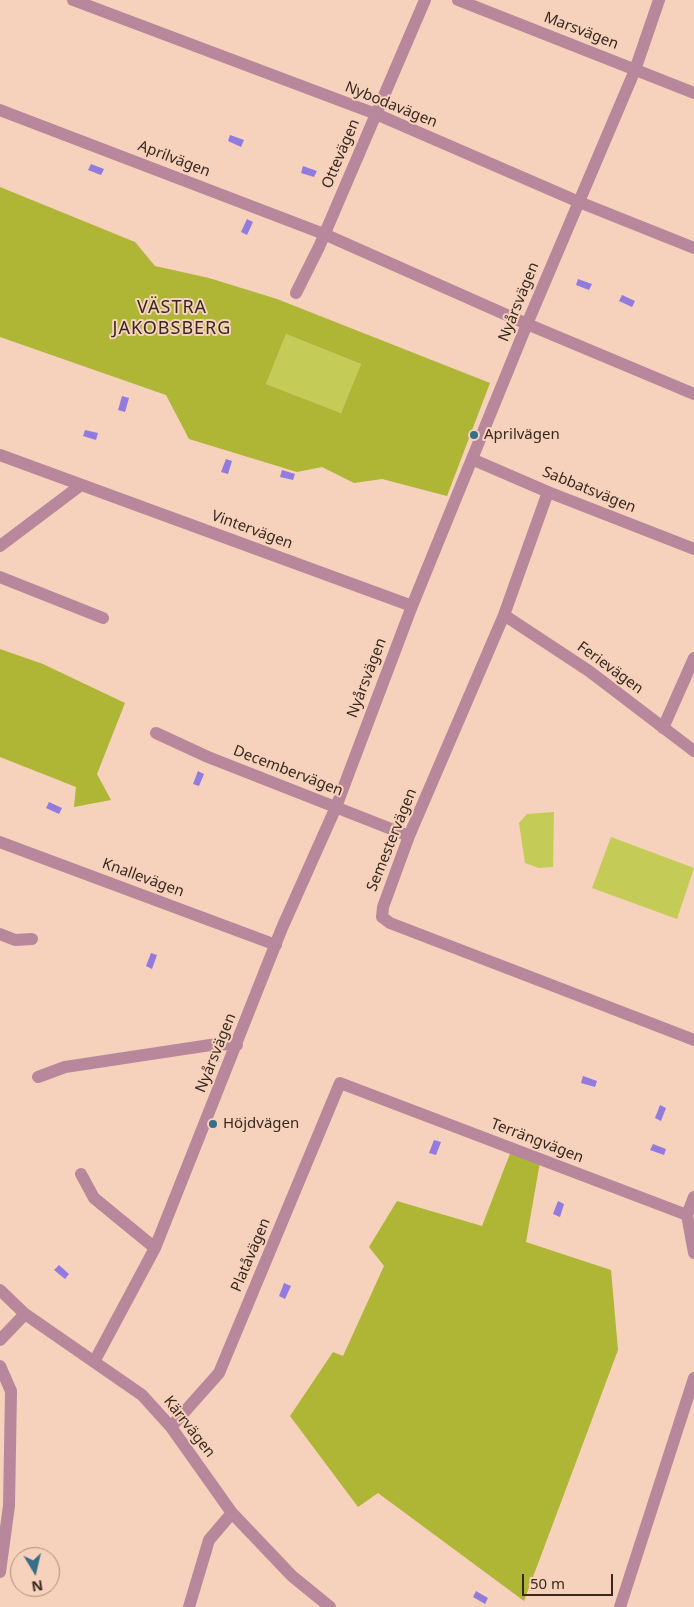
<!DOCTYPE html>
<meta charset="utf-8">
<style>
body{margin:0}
#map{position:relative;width:694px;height:1607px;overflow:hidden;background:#f6d1bb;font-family:"Noto Sans",sans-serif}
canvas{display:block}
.north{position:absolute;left:10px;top:1547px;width:50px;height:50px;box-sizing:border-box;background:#f6d1bb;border:1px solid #aa8e7d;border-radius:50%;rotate:171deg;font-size:14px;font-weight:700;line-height:20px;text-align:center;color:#372920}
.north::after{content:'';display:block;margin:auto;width:18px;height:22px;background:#386e8a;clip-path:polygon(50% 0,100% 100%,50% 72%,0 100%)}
.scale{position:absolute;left:522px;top:1574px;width:91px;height:22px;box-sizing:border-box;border:2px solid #372920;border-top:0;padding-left:6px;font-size:15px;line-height:18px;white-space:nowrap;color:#372920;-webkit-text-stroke:4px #f6d1bb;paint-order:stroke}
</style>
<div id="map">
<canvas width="694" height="1607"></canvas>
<div class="north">N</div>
<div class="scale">50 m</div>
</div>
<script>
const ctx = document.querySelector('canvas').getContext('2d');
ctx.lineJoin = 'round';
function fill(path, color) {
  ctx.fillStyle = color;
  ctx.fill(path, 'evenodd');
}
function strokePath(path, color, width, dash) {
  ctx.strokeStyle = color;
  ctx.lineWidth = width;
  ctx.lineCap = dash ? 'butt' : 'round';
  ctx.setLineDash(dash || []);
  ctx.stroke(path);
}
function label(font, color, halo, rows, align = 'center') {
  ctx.font = font + ' "Noto Sans",sans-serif';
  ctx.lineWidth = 4;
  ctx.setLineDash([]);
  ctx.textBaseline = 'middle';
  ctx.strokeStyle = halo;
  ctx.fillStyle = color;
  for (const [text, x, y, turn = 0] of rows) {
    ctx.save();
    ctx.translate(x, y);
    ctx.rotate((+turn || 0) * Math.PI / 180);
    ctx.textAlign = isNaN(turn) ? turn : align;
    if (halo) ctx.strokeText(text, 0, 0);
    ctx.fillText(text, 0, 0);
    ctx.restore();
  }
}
const green = new Path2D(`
 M286,334L361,364L341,413L266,384Z
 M554,812L553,867L539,868L525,863L519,823L527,814Z
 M611,837L694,868L677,919L592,888Z`);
const forest = new Path2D(`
 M0,187L135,242L155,266L209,278L277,299L490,383L447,496L382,479L354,483L322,467L297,472L189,439L166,395L0,337ZM286,334L361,364L341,413L266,384Z
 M0,649L43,664L125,703L97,774L111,800L74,807L76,787L0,757Z
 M511,1151L540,1162L526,1242L611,1270L618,1350L524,1601L378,1493L358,1507L290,1416L333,1352L343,1356L384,1266L369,1247L397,1201L482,1226Z`);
const water = new Path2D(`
 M230,135L244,140L241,147L228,141Z
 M91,164L104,169L101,175L88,170Z
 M303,166L317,171L314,177L301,173Z
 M247,219L253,222L247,235L241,232Z
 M578,279L592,284L589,290L576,285Z
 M622,295L635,301L632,307L619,301Z
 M122,396L129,398L125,412L118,410Z
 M85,430L98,433L96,440L83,436Z
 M226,459L232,461L228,474L221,472Z
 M282,470L295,474L293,480L280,477Z
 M198,771L204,774L199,786L193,784Z
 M49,802L62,808L59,814L46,808Z
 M151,953L157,955L152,969L146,966Z
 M583,1076L597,1081L595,1087L581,1083Z
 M660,1105L666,1108L661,1121L655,1118Z
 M434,1140L441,1142L436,1155L429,1153Z
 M653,1144L666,1149L664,1155L650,1150Z
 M558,1201L564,1204L560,1217L553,1214Z
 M59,1265L69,1274L65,1279L54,1270Z
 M284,1283L291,1286L285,1299L279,1296Z
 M476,1591L488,1598L485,1604L473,1597Z`);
const minor = new Path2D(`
 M73,0L376,114L579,202L694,248
 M458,0L694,93
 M0,110L324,234L527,324L694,394
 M296,293L319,247L425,0
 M0,455L412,606
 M474,460L548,492L694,549
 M548,492L504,615L409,836L383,907L382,917L390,923L694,1040
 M0,546L81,485
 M0,577L103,618
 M504,615L589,671L694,751
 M663,728L694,658
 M156,733L208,757L409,836
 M0,842L276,945
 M0,934L15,940L32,939
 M38,1077L65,1067L217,1044L237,1045
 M81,1174L94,1198L155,1248
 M687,1215L694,1253
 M687,1215L694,1197
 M0,1290L25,1314L142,1395L171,1427L232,1513L292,1576L330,1607
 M0,1340L25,1314
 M94,1362L155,1248L282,928L336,807L412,606L527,324L635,70L659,0
 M0,1366L11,1391L9,1506L0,1572
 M171,1427L219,1373L340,1083L687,1215
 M189,1607L209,1540L232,1513
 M620,1607L694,1378`);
const markers = [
 [474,435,5,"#386e8a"],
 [213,1124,5,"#386e8a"]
];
const streetNames = [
 ["Marsvägen",581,31,21],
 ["Nybodavägen",391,105,22],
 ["Ottevägen",341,154,-67],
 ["Aprilvägen",174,159,21],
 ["Nyårsvägen",519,302,-68],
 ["Sabbatsvägen",589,490,22],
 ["Vintervägen",252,530,20],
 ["Ferievägen",610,668,36],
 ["Nyårsvägen",367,678,-69],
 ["Decembervägen",288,771,21],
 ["Semestervägen",392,840,-68],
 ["Knallevägen",143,878,20],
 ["Nyårsvägen",216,1053,-68],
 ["Terrängvägen",537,1141,21],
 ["Platåvägen",251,1255,-67],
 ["Kärrvägen",189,1427,52]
];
const poiNames = [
 ["Aprilvägen",484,435],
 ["Höjdvägen",223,1124]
];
const quarterNames = [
 ["VÄSTRA",172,308],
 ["JAKOBSBERG",172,329]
];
fill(green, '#c4cb57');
fill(forest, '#afb534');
fill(water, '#927bdf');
strokePath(minor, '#b8879c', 12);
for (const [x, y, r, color] of markers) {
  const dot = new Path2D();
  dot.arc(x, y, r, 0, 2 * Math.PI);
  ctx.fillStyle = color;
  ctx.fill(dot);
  strokePath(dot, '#f6d1bb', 2);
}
label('15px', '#372920', '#f6d1bb', streetNames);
label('15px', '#372920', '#f6d1bb', poiNames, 'left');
ctx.letterSpacing = '1px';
label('18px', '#372920', '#f6d1bb', quarterNames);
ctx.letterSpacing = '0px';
</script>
